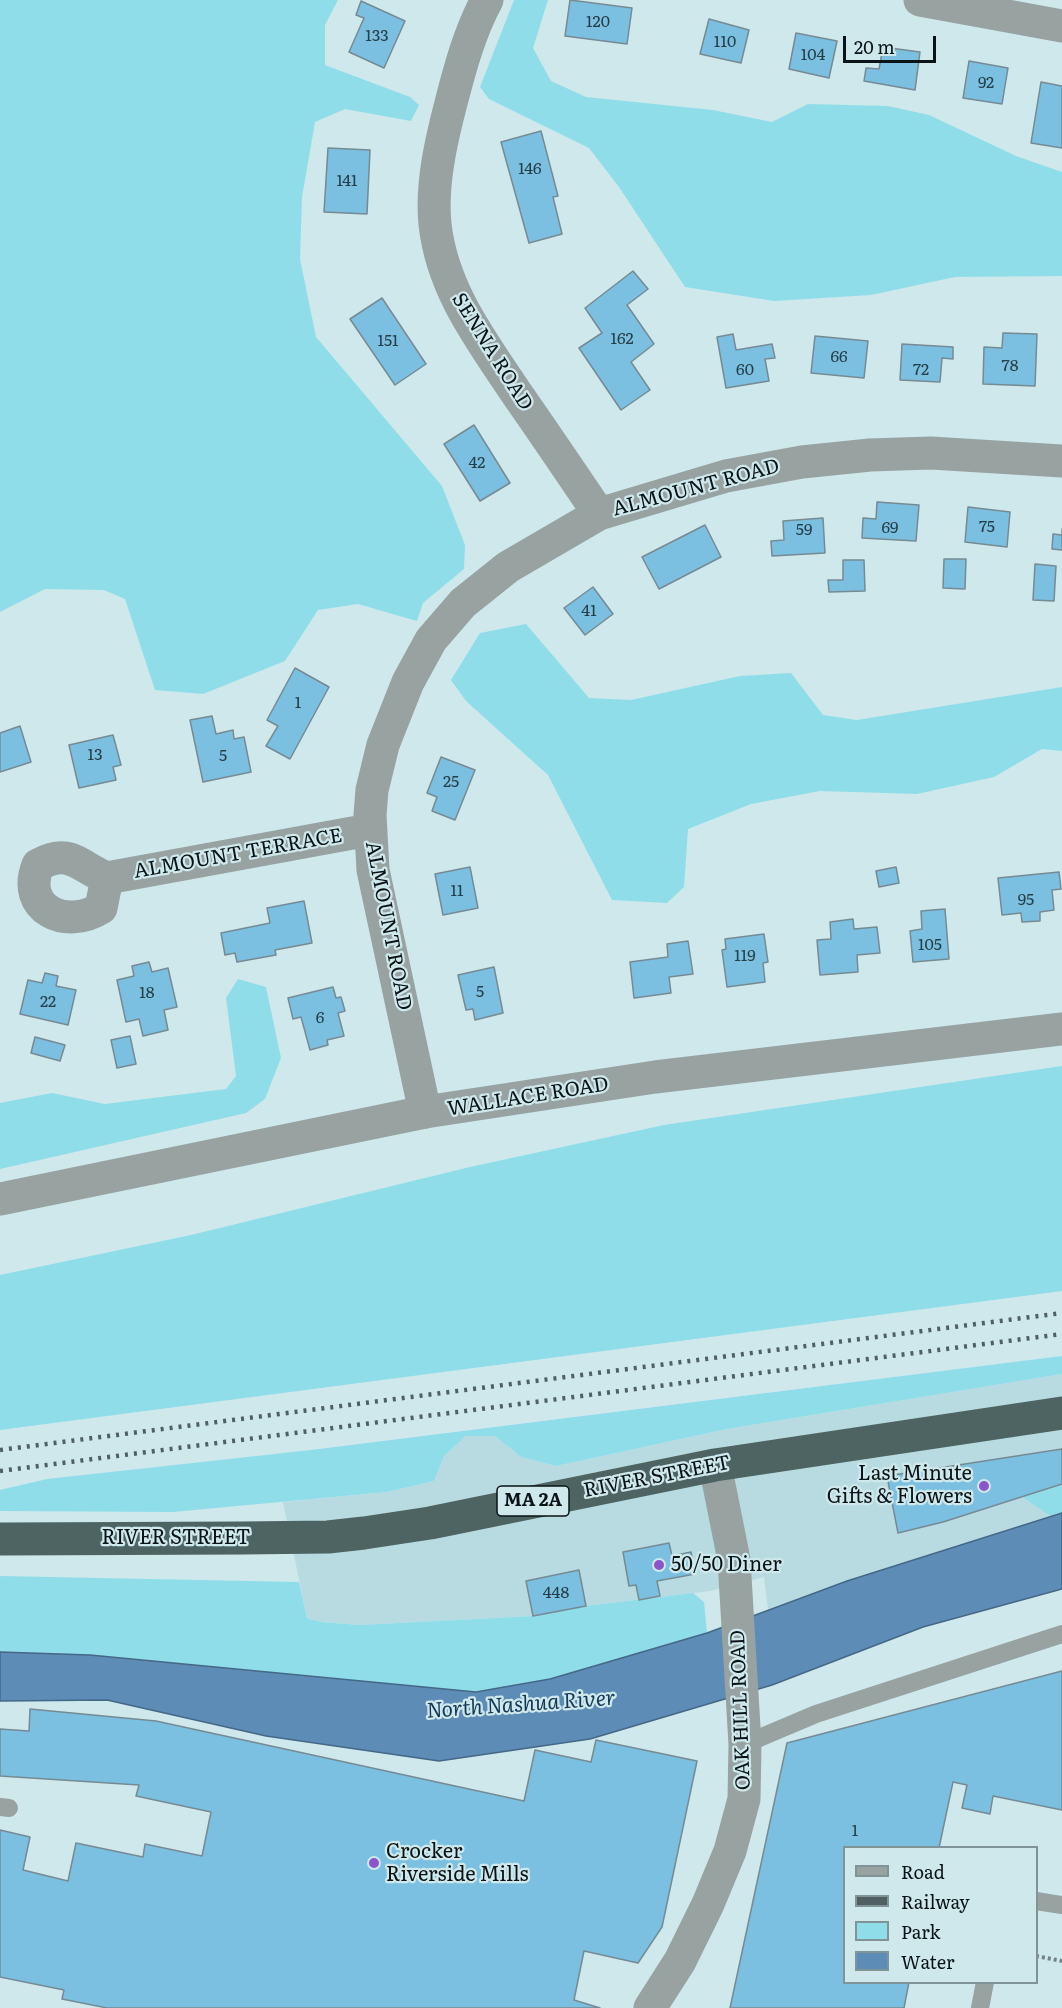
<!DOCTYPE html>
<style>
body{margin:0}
#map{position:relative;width:1062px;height:2008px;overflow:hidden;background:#cee8ec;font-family:Literata,serif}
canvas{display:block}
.legend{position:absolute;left:843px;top:1846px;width:195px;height:138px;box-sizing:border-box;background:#cee8ec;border:2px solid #809396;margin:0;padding:8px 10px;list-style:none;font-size:18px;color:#0a1315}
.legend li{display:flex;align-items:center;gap:12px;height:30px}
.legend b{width:30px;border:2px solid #809396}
.scale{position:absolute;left:843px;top:36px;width:93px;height:27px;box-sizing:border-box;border:3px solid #0a1315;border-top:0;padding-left:8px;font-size:18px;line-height:21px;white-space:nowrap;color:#0a1315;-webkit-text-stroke:4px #cee8ec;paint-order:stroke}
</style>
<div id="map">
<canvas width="1062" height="2008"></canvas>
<ul class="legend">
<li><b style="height:8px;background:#97a2a1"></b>Road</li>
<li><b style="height:8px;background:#505f61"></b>Railway</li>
<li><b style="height:16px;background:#90ddea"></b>Park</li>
<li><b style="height:16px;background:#5d8cb7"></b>Water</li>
</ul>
<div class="scale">20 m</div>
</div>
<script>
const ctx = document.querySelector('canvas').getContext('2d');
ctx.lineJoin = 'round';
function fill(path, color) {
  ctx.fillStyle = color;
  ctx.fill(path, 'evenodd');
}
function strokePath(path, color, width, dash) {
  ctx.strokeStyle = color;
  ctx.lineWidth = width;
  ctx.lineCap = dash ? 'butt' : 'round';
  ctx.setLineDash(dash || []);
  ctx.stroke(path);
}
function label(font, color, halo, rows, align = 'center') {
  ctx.font = font + ' Literata,serif';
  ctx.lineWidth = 4.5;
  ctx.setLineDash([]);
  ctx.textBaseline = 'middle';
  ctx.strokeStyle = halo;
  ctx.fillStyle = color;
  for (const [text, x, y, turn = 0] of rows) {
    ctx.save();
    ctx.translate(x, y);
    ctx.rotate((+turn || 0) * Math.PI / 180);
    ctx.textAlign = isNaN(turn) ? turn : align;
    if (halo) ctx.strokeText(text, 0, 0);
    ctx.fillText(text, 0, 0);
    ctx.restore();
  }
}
const built = new Path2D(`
 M1062,1374V1484L1022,1496L1052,1517L847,1581L768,1609L764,1577L710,1591L586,1606L533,1616L360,1625L321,1622L307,1618L283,1502L387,1492L434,1481L444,1456L466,1436H495L521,1457L556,1466L727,1429Z`);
const green = new Path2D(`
 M0,0H338L325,25V65L410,97L419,105L411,121L345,109L315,122L302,197L300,259L316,337L442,486L465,545L464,569L423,603L417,621L358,604L318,610L285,661L203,694L155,690L125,599L104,590L45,589L0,612Z
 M514,0H548L533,48L551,81L586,97L713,110L772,122L808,104L888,106L929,115L1016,156L1062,172V276L955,277L871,295L774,301L685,287L619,187L589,148L489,99L480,87Z
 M526,624L589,698L631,700L740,676L791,673L823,715L857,720L1062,687V751L1042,749L994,777L917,794L820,791L751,804L688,829L684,887L667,903L612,900L548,775L466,701L451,680L480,633Z
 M238,979L266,987L281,1058L265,1099L246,1113L0,1169V1103L52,1093L105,1104L226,1089L236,1076L226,998Z
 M1062,1066V1291L0,1430V1275L191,1235L470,1167L664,1125Z
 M1062,1356V1374L727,1429L556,1466L521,1457L495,1436H466L444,1456L434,1481L387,1492L173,1512L0,1511V1490L47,1479L311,1450Z
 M1062,1484V1514L1052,1517L1021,1496Z
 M0,1576L299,1582L307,1618L321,1622L360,1625L533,1616L586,1606L693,1593L704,1602L707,1633L550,1679L476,1692L90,1655L0,1652Z`);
const water = new Path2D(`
 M1062,1513V1589L923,1627L772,1685L590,1739L439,1761L266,1736L107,1700L0,1701V1652L90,1655L476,1692L550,1679L707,1633L847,1581Z`);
const building = new Path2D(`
 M570,0L632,8L627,44L565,36Z
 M361,1L405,21L384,68L349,52L364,18L356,15Z
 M709,19L749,30L741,63L700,54Z
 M796,33L837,41L829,78L789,69Z
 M883,47L920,52L915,90L864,81L866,68L879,69Z
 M969,61L1008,68L1002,104L963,98Z
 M1041,82L1062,86V148L1031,143Z
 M541,131L558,196L553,197L562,234L529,243L501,142Z
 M328,148L370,150L367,214L324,212Z
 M633,271L648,289L627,305L654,344L631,362L650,390L621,410L579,348L602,333L585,308Z
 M382,298L426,364L395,385L350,319Z
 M1003,333L1037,334L1035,386L983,384L984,347L1002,348Z
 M733,334L736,350L772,344L775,358L765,359L769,381L726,388L717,337Z
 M815,336L868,341L864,378L811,373Z
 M902,344L953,347V359L942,358L940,382L900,380Z
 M474,425L510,483L480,501L444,444Z
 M877,502L919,505L916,541L862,538L863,518L876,519Z
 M968,507L1010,512L1007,547L965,542Z
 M823,518L825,553L772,556L771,541L784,540L783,521Z
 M705,525L721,557L659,589L642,557Z
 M1062,529V550L1052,549L1053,534L1062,535Z
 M944,559H966L965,589L943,588Z
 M843,560H864L865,591L829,592L828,580H843Z
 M1035,564L1056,566L1054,601L1033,600Z
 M593,587L613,614L585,635L564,608Z
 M295,668L329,687L290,759L266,746L278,726L267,720Z
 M212,716L216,734L233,730L234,739L244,737L251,772L203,782L190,720Z
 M20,726L31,762L0,772V733Z
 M113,735L121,765L113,767L116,780L79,788L69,745Z
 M441,757L475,770L455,820L432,811L437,797L427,793Z
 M470,867L478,908L443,915L435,874Z
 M896,867L899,883L879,887L876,871Z
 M1059,872L1061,889L1052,890L1054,910L1040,912V921L1022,922L1021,913L1002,915L998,878Z
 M304,901L312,943L275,950L276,955L237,962L235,953L225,955L221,933L270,923L267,908Z
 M945,909L949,959L913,962L910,931L922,929L921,911Z
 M853,919L854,929L877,927L880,953L857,955L858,972L820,975L817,940L831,939L830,922Z
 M764,934L768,962L763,963L765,982L727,987L722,950L726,949L725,939Z
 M688,941L693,974L669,977L671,993L634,998L630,962L668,957L667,944Z
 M149,962L152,972L168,968L177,1007L164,1010L168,1030L143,1036L139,1019L126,1022L117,980L134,976L132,966Z
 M494,967L503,1013L475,1020L473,1009L466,1010L458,975Z
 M45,973L58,976L56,986L76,990L68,1025L20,1014L28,980L42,983Z
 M333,987L336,998L341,997L345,1011L338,1013L344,1036L327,1040L328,1045L310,1050L301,1017L293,1019L288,998Z
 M130,1036L136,1064L117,1068L111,1040Z
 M35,1037L65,1045L60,1061L31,1053Z
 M1062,1449V1484L943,1522L898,1533L887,1476Z
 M669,1543L672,1556L691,1552L695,1574L657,1581L660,1596L639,1600L636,1585L629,1586L623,1552Z
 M579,1570L586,1606L533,1616L526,1581Z
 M1062,1671V1810L993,1796L990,1814L962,1808L967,1785L953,1782L939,1848H844V1982H909L904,2008H730L787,1743Z
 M30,1709L156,1721L524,1801L535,1750L591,1762L596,1740L697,1761L662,1927L638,1963L584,1951L574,2000L600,2008H107L62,1999L64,1990L0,1977V1830L30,1837L23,1870L68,1881L76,1843L143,1857L145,1844L202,1856L211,1812L136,1796L139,1785L0,1776V1729L29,1731Z`);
const path = new Path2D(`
 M1036,1956L1062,1961`);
const service = new Path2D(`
 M745,1744L816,1714L1062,1634
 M0,1807L9,1808
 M1036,1901L1062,1905
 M980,2008L985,1982`);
const minor = new Path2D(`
 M487,0C470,31 460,68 451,103C441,141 431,185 435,224C442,290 482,341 517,394C545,434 572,474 599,514
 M920,0L1062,26
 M107,878C79,867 71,847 38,865C20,910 67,930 101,908L107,878L369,830
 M425,1112L373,870L370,815L372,790L383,745L408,682L431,640L463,603L508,567L599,514L726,476L802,462L870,455L931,453L1062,461`);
const tertiary = new Path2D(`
 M0,1199L425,1112L655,1077L1062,1029
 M650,2008L680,1961L708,1904L730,1851L744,1799L745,1744L734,1560L715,1465`);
const trunk = new Path2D(`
 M0,1539L242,1538L328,1537L364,1533L430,1523L715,1465L1062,1413`);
const rail = new Path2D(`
 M0,1450L1062,1313
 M0,1471L1062,1334`);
const markers = [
 [984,1486,6,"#8c54cb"],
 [659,1565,6,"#8c54cb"],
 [374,1863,6,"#8c54cb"]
];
const numberNames = [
 ["120",598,22],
 ["133",377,36],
 ["110",725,42],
 ["104",813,55],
 ["92",986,83],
 ["146",530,169],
 ["141",347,181],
 ["162",622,339],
 ["151",388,341],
 ["66",839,357],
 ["78",1010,366],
 ["60",745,370],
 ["72",921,370],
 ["42",477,463],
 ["75",987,527],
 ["69",890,528],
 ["59",804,530],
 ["41",589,611],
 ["1",298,703],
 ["13",95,755],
 ["5",223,756],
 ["25",451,782],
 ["11",457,891],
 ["95",1026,900],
 ["105",930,945],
 ["119",745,956],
 ["5",480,992],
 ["18",147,993],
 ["22",48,1002],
 ["6",320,1018],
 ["448",556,1593],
 ["1",855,1831]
];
const shields = [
 [533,1501,72]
];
const shieldNames = [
 ["MA 2A",533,1501]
];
const streetNames = [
 ["SENNA ROAD",492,352,58],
 ["ALMOUNT ROAD",696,488,-15],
 ["ALMOUNT TERRACE",238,854,-10],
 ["ALMOUNT ROAD",388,926,79],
 ["WALLACE ROAD",528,1097,-9],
 ["RIVER STREET",657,1477,-11],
 ["RIVER STREET",176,1538],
 ["OAK HILL ROAD",741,1710,-92]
];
const poiNames = [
 ["Last Minute",972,1474,"right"],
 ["Gifts & Flowers",972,1497,"right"],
 ["50/50 Diner",671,1565],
 ["Crocker",386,1852],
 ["Riverside Mills",386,1875]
];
const waterNames = [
 ["North Nashua River",521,1705,-4]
];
fill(built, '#b8dbe2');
fill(green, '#90ddea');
fill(water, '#5d8cb7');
strokePath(water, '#446886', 1.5);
fill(building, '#7bc0e0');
strokePath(building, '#768a94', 1.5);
strokePath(path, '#718386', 4, [3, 3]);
strokePath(service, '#97a2a1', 18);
strokePath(minor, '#97a2a1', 33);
strokePath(tertiary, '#97a2a1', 33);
strokePath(trunk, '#4e6462', 33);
strokePath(rail, '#505f61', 4.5, [3, 6]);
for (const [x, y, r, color] of markers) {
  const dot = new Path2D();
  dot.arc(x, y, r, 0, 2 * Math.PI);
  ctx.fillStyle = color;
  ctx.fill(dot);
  strokePath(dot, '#cee8ec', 2);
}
label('16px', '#263e48', null, numberNames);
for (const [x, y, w] of shields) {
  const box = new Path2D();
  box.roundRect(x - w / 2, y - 15, w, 30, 4.5);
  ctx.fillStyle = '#cee8ec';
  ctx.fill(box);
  strokePath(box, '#0a1315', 1.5);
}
label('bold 18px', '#0a1315', null, shieldNames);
label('20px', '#0a1315', '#cee8ec', streetNames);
label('20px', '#0a1315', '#cee8ec', poiNames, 'left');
label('italic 21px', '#143857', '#cee8ec', waterNames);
</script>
